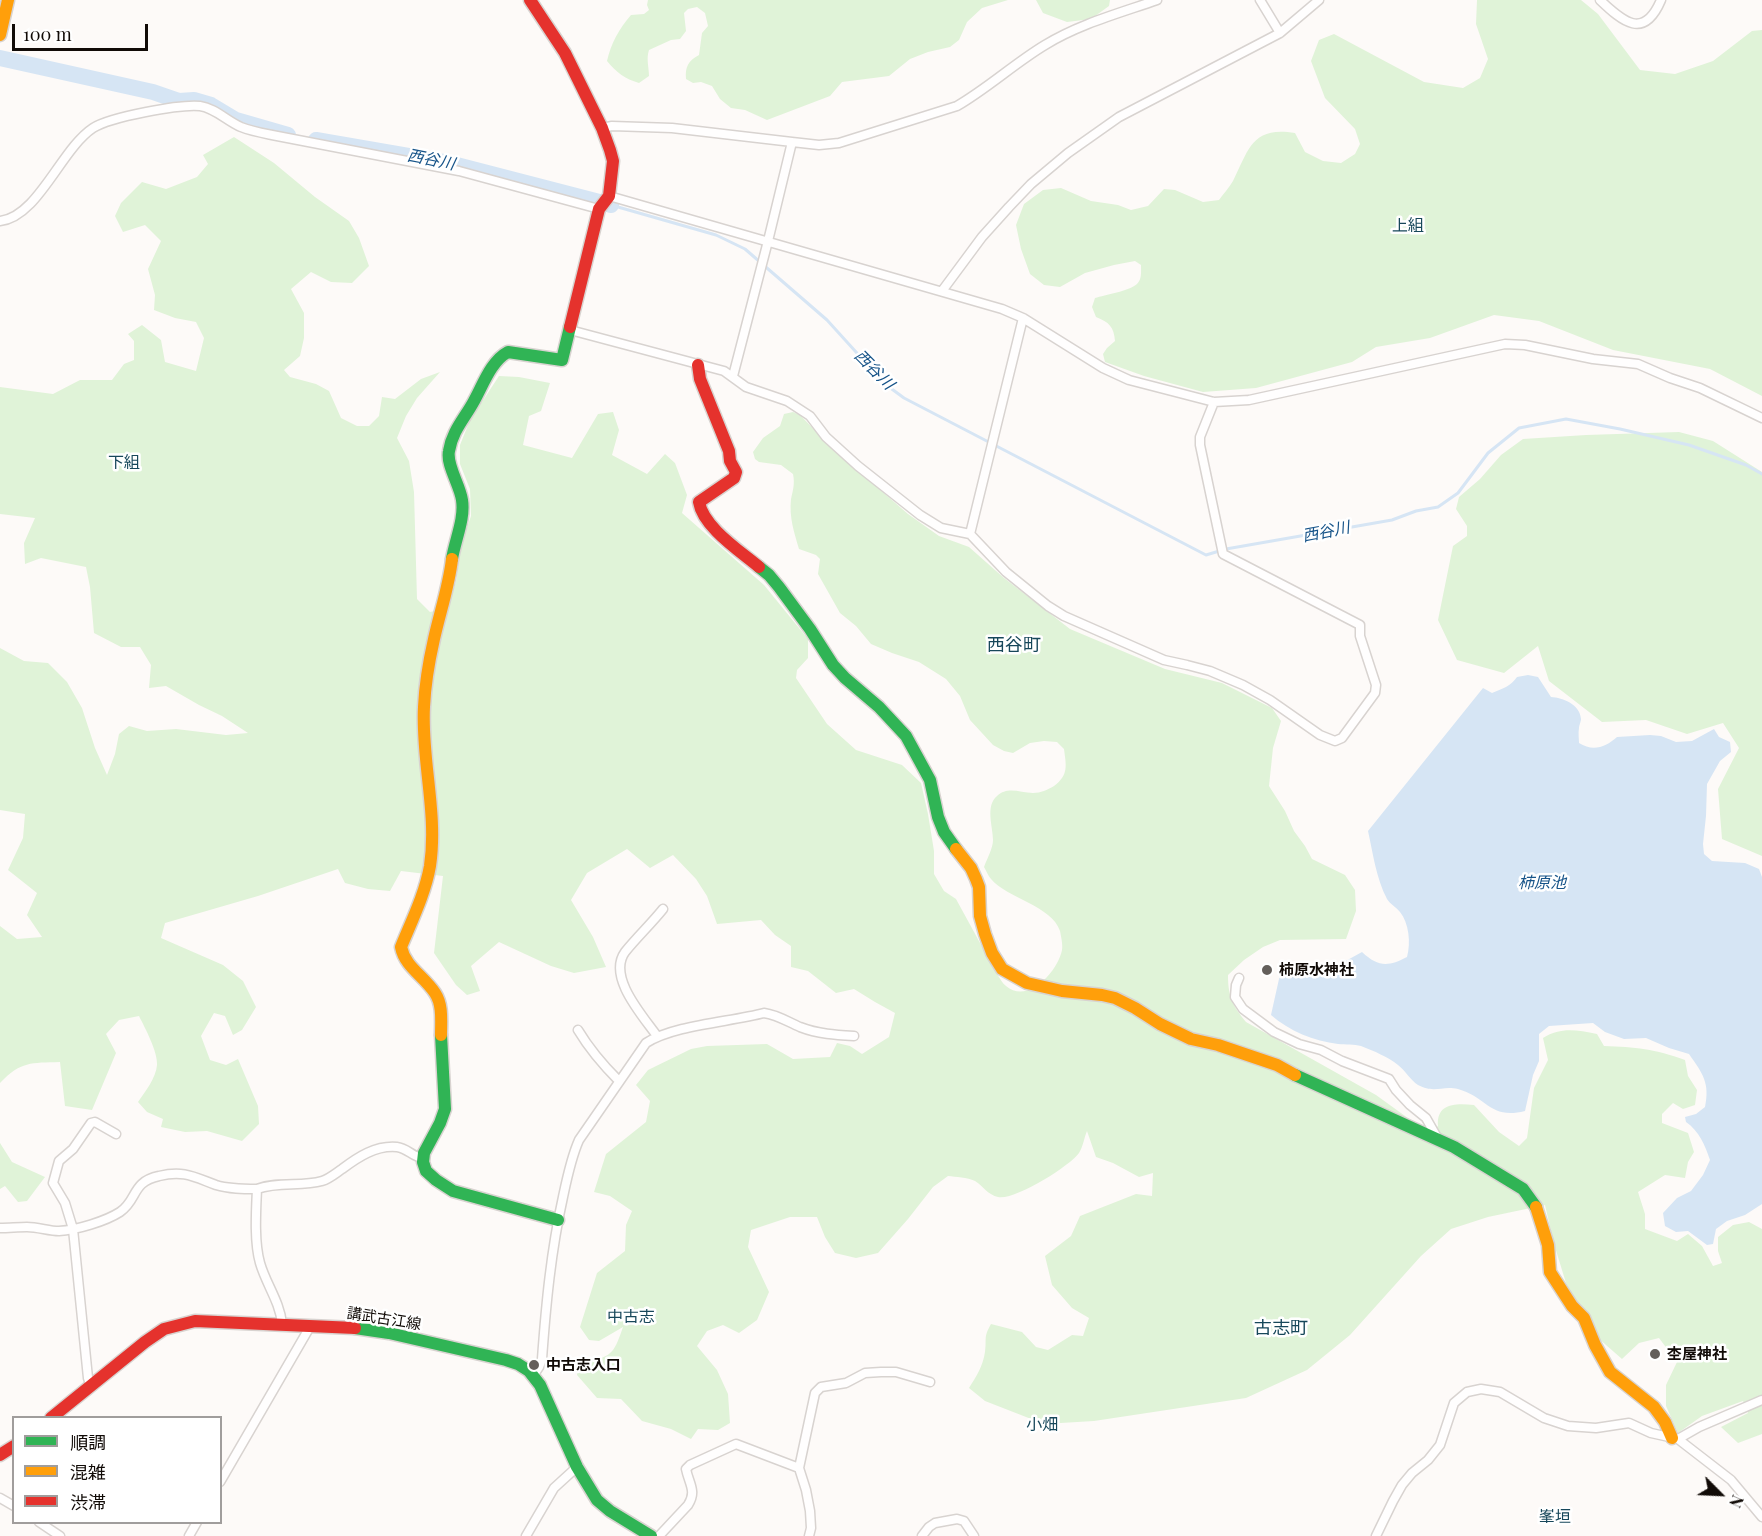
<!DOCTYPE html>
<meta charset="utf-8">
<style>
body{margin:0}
#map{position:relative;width:1762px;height:1536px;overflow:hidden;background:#fdfaf8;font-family:"Playfair Display","Noto Sans JP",serif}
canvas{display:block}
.legend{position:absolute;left:12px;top:1416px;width:210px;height:108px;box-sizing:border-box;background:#fff;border:2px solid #a09d9c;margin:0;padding:8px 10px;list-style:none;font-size:18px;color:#110b07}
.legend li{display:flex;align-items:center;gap:12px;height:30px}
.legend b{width:30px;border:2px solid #a09d9c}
.north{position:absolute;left:1690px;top:1464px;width:60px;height:60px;-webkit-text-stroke:4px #fff;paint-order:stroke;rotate:114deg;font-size:16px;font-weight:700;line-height:24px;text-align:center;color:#110b07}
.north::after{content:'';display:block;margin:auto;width:21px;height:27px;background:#110b07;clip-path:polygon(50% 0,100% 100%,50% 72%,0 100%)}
.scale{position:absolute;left:12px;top:24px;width:136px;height:27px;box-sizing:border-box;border:3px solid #110b07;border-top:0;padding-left:8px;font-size:18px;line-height:21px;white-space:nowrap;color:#110b07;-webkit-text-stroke:4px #fff;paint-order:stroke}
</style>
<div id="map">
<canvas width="1762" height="1536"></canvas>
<ul class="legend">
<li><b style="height:8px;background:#30b455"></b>順調</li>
<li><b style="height:8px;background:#ff9f0a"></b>混雑</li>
<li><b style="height:8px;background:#e5322d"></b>渋滞</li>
</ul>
<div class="north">N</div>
<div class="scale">100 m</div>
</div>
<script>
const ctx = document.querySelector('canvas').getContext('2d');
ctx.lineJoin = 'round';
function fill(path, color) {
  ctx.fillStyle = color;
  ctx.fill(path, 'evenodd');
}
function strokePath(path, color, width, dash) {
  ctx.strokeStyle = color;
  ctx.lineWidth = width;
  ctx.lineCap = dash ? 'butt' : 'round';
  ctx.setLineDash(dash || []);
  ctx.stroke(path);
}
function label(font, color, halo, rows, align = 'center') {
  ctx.font = font + ' "Playfair Display","Noto Sans JP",serif';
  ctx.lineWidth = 5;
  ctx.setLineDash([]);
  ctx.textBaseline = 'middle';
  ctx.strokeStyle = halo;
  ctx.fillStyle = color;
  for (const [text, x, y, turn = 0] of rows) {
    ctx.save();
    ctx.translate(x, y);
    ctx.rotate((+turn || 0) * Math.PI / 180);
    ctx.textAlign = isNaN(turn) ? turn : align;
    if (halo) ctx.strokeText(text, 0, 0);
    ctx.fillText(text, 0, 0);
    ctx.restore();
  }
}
const green = new Path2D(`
 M648,0H1008L982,8L967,22L959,40L950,47L928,52L910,59L889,76L842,82L830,96L767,120L745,110L731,108L720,99L712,86L701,82L693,83L686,79C685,67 688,61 699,55L702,33L708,26L705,13L697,7L688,9L684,13L686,31L680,39L671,40L649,50C646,59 649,67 649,76L639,83C625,79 616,72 607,61C611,43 619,29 631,15L644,14L649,10L647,5Z
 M1036,0H1110L1109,6L1091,19L1067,22L1043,13Z
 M1477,0H1581L1598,14L1640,70L1675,74L1713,61L1752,31L1762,30V396L1710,369L1613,350L1539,321L1494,315L1430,338L1376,347L1352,362L1256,388L1203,392L1144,376L1105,362L1103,354L1107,348L1115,341C1114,327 1109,322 1096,317L1092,307L1095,298C1105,295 1129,291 1137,284C1142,279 1141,272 1141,265L1135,261L1114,265L1085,273L1060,287L1044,285L1030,274L1021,249L1016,225L1024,204L1043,190L1061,188L1091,201L1118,205L1131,210L1148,206L1164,189L1175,190L1203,202L1219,200C1223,194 1229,188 1233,181C1249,149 1252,126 1295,133L1305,152L1323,161L1341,163L1355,154L1360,144L1355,129L1325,98L1311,61L1319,40L1334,34L1424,82L1463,88L1480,78L1488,59L1476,24Z
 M234,137L274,163L315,197L349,221L359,238L369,266L352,283L331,282L311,272L291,289L304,313V338L300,356L284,370L290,377L316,384L329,391L341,418L357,426H369L379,416L382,397L395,399L421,379L440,372L417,398L406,416L397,438L409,461L414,492L417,599L430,612L448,608L456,581L462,542L471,516L470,489L460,464V445L470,420L499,376L519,377L550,383L541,411L529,416L523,445L572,458L598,414L613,412L619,430L612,455L647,474L665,454L675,463L687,495L682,513L764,585L808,639V658L797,670L796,678L827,724L856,750L902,765L921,783L928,814L934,851V874L944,891L956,899L997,974C1000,978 1002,983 1006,986C1028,1005 1058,971 1062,950C1063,945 1061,936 1060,931C1052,906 1007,898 991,879C988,876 986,870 984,867C987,859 993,848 993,840C993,827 985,806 997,796C1008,786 1020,793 1033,793C1041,793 1047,790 1054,786C1069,775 1066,765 1064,749L1057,742L1044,741L1030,743L1013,753L1004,751L993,745L970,720L960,696L946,679L919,662L892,653L871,644L856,626L840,613L818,574L820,559L816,555L799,549C794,532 789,517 791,499C793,490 795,484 793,474L781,465L759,462L755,459L753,452L763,438L780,426L784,414L793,412L800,415L832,448L908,514L939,536L969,547L1004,578L1070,629L1165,669L1222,683L1272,708L1281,721L1273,748L1269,786L1285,811L1294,831L1305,846L1312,859L1345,875L1355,890L1356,911L1346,939L1280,940L1263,947L1244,960L1228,975C1228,997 1233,1006 1246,1022L1376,1095L1430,1134L1438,1126C1436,1103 1456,1103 1474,1105L1499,1132L1519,1146L1527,1138L1534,1088L1548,1060L1543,1038C1561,1027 1576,1030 1597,1034L1604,1046C1635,1047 1655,1049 1685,1060L1688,1076L1697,1090L1695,1105L1683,1109L1673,1103L1662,1114V1123L1688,1133L1694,1152L1688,1162L1685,1178L1665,1175L1638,1192L1645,1214V1229L1677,1241L1688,1234L1702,1246L1713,1266L1722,1263L1718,1251V1237L1733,1225L1749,1222L1762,1229V1434L1738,1443L1721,1427L1748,1413L1743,1401L1702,1416L1678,1433L1666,1406V1385L1677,1362L1659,1338L1639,1343L1622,1359L1598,1338L1588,1312L1575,1299L1566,1283L1554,1244L1545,1205L1488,1217L1451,1229L1421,1256L1350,1335L1307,1370L1246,1398L1094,1421L1044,1424L985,1401L969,1388C976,1377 983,1366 985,1352C987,1338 983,1338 991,1324L1022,1332L1036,1347L1048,1350L1072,1335L1083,1336L1089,1318L1072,1308L1052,1285L1045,1256L1071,1236L1080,1216L1136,1194L1152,1196L1153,1173L1139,1177L1113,1163L1096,1157L1087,1131C1084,1138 1083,1147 1079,1153C1070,1166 1014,1201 998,1197C988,1195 983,1186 975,1181C967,1177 956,1177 948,1176L933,1187L908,1219L878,1253L856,1258L835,1253L825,1237L817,1217H790L751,1230L748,1247L769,1292L757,1320L739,1333L723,1325L707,1331L697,1346L717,1370L728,1394L730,1423L718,1430L698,1429L691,1439L671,1429L642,1421L621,1399L597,1398L577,1375L578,1366L586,1359C612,1360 615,1350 623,1327L599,1341L589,1340L580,1327L597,1273L625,1251L626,1225L632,1211L610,1196L594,1192L606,1154L646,1122L650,1101L636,1085L648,1070L691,1049L707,1046L767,1044L793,1059L830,1057L837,1043L850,1046L862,1054L889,1037L895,1013L875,1002L854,989L836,993L808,971L791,967V946L775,935L761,920L717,924L707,896L696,879L673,855L650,868L627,849L587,873L571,900L593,937L606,967L574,973L551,966L499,942L471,966L480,991L467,995L456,985L434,953L443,876L401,871L390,891L368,889L345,883L338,869L258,896L165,923L161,938L223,965L243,981L256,1007L242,1030L233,1035L225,1016L214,1013L201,1036L210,1060L226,1065L238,1059L258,1106L259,1124L242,1141L207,1131L185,1132L161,1127L163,1119L147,1112L138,1102C145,1092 156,1078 157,1065C158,1052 145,1028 139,1016L119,1020L106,1034L116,1053L92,1110L65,1106L60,1062C31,1063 21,1061 0,1083V926L17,939L42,937L27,915L37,893L8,870L23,838L25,814L0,810V648L24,661L48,663L67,682L82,708L95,748L107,775L115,754L119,734L129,726L147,731L176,729L226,735L248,733L222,716L199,705L166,686L149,688L151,665L140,647H121L94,633L90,587L86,567L41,558L25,564L24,543L35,518L0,514V387L53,394L80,380H112L124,364L134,360V341L128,334L142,325L161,340L165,362L196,371L204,338L196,322L175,318L154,310L155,295L148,269L161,241L145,225L123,232L115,216L121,203L142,182L166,189L197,177L208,164L203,155Z
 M1679,432L1713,441L1762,472V856L1722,839L1718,789L1739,748L1723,723L1687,734L1646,720L1602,722L1549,681L1538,646L1504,673L1457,660L1438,620L1453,546L1467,536V526L1456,509L1459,497L1480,479L1501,455L1523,439L1586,435Z
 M0,1143L12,1162L45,1177L27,1201L18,1202L5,1186L0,1189Z`);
const water = new Path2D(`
 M1528,675L1538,677L1551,697C1563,698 1580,704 1581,719C1581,721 1579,726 1579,728C1578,733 1579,739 1579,743C1593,752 1606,747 1617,737L1650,735L1661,736L1676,742L1692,741L1714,729L1719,737L1730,742L1731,752L1720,761L1707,784L1706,816L1703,844L1704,854L1712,861L1745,863L1759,869L1762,877V1204L1745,1215L1727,1221L1716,1229L1713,1244L1707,1245L1688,1231L1676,1232L1665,1226L1663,1213L1677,1198L1691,1191L1703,1175L1710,1160C1705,1145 1699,1131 1686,1122L1685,1117L1696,1114L1705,1107C1710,1083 1703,1074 1689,1054L1669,1048L1646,1038L1624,1039L1605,1032L1593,1023L1549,1026L1539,1034V1061L1533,1075L1525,1111C1490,1120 1487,1097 1458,1089C1442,1085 1435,1094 1418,1085C1410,1080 1406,1071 1398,1065C1388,1057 1374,1051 1361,1046C1354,1044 1346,1045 1338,1044C1314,1041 1289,1031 1271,1015L1281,970L1328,963H1342L1362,952C1378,967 1388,967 1407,957C1411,943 1409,923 1400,912C1396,907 1390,904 1387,899C1376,878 1373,853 1368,831L1483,688L1492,693C1502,689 1511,686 1517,677Z`);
const stream = new Path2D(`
 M611,205L716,235L745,249L827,320L885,384L904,398L1206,555L1226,549L1392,520L1416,511L1438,507L1458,493L1488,453L1519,428L1566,419L1620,429L1689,445L1746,465L1762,474`);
const river = new Path2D(`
 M0,58L153,92L179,101L194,100L211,105L236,120L288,135
 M316,140L449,163L611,205`);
const street = new Path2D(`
 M1260,0L1280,33
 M1600,0C1623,22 1644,40 1661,0
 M602,128L612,126L672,128L792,142L819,145L839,143L957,106C988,88 1015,63 1045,45C1079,24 1120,13 1157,0
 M609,196L1002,309L1023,318L1103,368L1129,380L1214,402L1249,400L1505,344L1525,345L1593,359L1638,364L1670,378L1700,388L1762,418
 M0,221C38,217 61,149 93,128C110,117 180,104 200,106C215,108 227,121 241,127C251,131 262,133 272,135L459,171L599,209
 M942,291L982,237L1009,207L1031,184L1068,153L1119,117L1280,33L1319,0
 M570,330L724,371L746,387L787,401L810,416L826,437L858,466L920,515L941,528L970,534L1006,572L1048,606L1064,616L1164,660L1187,665L1210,671L1243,685L1270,700L1320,735L1335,741L1342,738L1375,693L1376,685L1360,636V625L1223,554L1200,445V437L1214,402
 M733,376L768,241L792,142
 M970,534L1023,318
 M1239,978L1236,985L1235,997L1243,1009L1274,1032L1299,1044L1321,1050L1342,1061L1389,1079L1396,1090L1410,1105L1426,1118L1438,1139
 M578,1030C590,1050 603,1065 619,1081
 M657,1036C643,1016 607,977 625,952C637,937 651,924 663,909
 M257,1189C279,1181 301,1187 322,1181C329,1179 336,1173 342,1169C358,1157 376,1145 397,1147C407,1148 413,1157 422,1158
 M0,1228C9,1228 18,1227 27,1227C38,1227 49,1231 59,1231C77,1230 106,1221 120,1212C138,1200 131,1182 159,1176C184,1170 194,1177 216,1185C229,1189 243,1189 257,1189C256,1211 254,1242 260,1263C266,1284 280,1302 282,1324
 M533,1376L539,1367L542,1359C546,1304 551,1251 563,1197C567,1178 571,1158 579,1140L646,1043C674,1025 730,1022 764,1013C778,1015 788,1022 800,1027C818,1034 836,1035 854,1036
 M91,1387L88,1378L73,1229L65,1203L53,1183L59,1161L73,1149L91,1123L95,1122L116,1134
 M1678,1439L1699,1427L1762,1400
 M220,1482L311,1325
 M0,1498L14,1506
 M39,1522L60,1536
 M189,1536L197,1522
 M526,1536L554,1488L577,1467
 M659,1536L688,1505C697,1491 689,1484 686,1469L690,1465L736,1444L799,1468
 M809,1536L811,1528L810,1511L806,1490L799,1468L815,1393L821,1387L846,1383L865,1373L881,1372H896L930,1382
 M922,1536L929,1527L935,1523L957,1519L964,1521L974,1536
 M1376,1536L1393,1501L1402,1485L1412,1473L1428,1460L1440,1445L1454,1403L1467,1392L1481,1389L1500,1392L1544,1418L1568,1426L1596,1428L1629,1423L1651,1433L1678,1439L1731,1480L1762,1517`);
const fast = new Path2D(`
 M452,559C455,540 465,519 462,500C460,485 446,465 449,451C452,431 465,418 474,401C483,385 491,361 508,352L562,360L570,327
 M759,567L769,575L779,587L810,629L833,665L845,678L879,707L906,736L930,780L938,817L944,832L956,849
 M441,1035L445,1109L440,1123L424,1153L423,1162L426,1171L436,1180L453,1191L558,1220
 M1295,1075L1454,1147L1523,1189L1536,1207
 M355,1328L389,1333L506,1360L518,1364L529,1371L540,1385L577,1467L597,1500L610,1511L651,1536`);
const slow = new Path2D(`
 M0,35L8,0
 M956,849L971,868L976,879L979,887L980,916L985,934L992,953L1002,969L1027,983L1062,991L1102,995L1115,998L1135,1008L1160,1024L1191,1039L1218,1045L1277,1065L1295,1075
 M441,1035C441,1021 443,1005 435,993C424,976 405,967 401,947C412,920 425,894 430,866C438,813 421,759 424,707C425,684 429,661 434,639C440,612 449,586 452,559
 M1536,1207L1548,1245L1550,1272L1572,1306L1584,1318L1595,1345L1610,1372L1654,1407L1665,1422L1672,1438`);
const jam = new Path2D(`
 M530,0L565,53L602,128L610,150L613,161L609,196L599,209L570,327
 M698,365L700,379L729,451L730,461L736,472L734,478L699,502C703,527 740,551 759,567
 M51,1418L145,1342L164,1329L195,1321L355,1328
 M0,1455L14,1446`);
const markers = [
 [1267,970,6,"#645f5b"],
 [1655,1354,6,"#645f5b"],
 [534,1365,6,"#645f5b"]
];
const poiNames = [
 ["柿原水神社",1279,970],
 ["杢屋神社",1667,1354],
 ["中古志入口",546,1365]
];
const streetNames = [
 ["講武古江線",384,1319,9]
];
const waterNames = [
 ["西谷川",431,160,11],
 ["西谷川",874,370,45],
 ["西谷川",1326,532,-11],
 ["柿原池",1542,883]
];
const neighbourhoodNames = [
 ["上組",1408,226],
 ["下組",124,463],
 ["中古志",631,1317],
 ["小畑",1042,1425],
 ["峯垣",1555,1517]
];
const quarterNames = [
 ["西谷町",1014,645],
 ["古志町",1281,1328]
];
fill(green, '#e0f3d8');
fill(water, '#d6e5f4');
strokePath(stream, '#d6e5f4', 3);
strokePath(river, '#d6e5f4', 16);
strokePath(street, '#d8d3d0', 11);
strokePath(fast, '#d8d3d0', 15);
strokePath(slow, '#d8d3d0', 15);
strokePath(jam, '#d8d3d0', 15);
strokePath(street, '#fffefe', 8);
strokePath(fast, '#30b455', 12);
strokePath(slow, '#ff9f0a', 12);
strokePath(jam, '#e5322d', 12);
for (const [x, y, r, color] of markers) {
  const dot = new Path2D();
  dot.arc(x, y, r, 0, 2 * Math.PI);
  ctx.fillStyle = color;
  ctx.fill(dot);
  strokePath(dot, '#fff', 2);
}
label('bold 15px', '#110b07', '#fff', poiNames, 'left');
label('15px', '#110b07', '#fff', streetNames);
label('italic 16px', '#175489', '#fff', waterNames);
label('16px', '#17475a', '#fff', neighbourhoodNames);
label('18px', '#17475a', '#fff', quarterNames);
</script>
